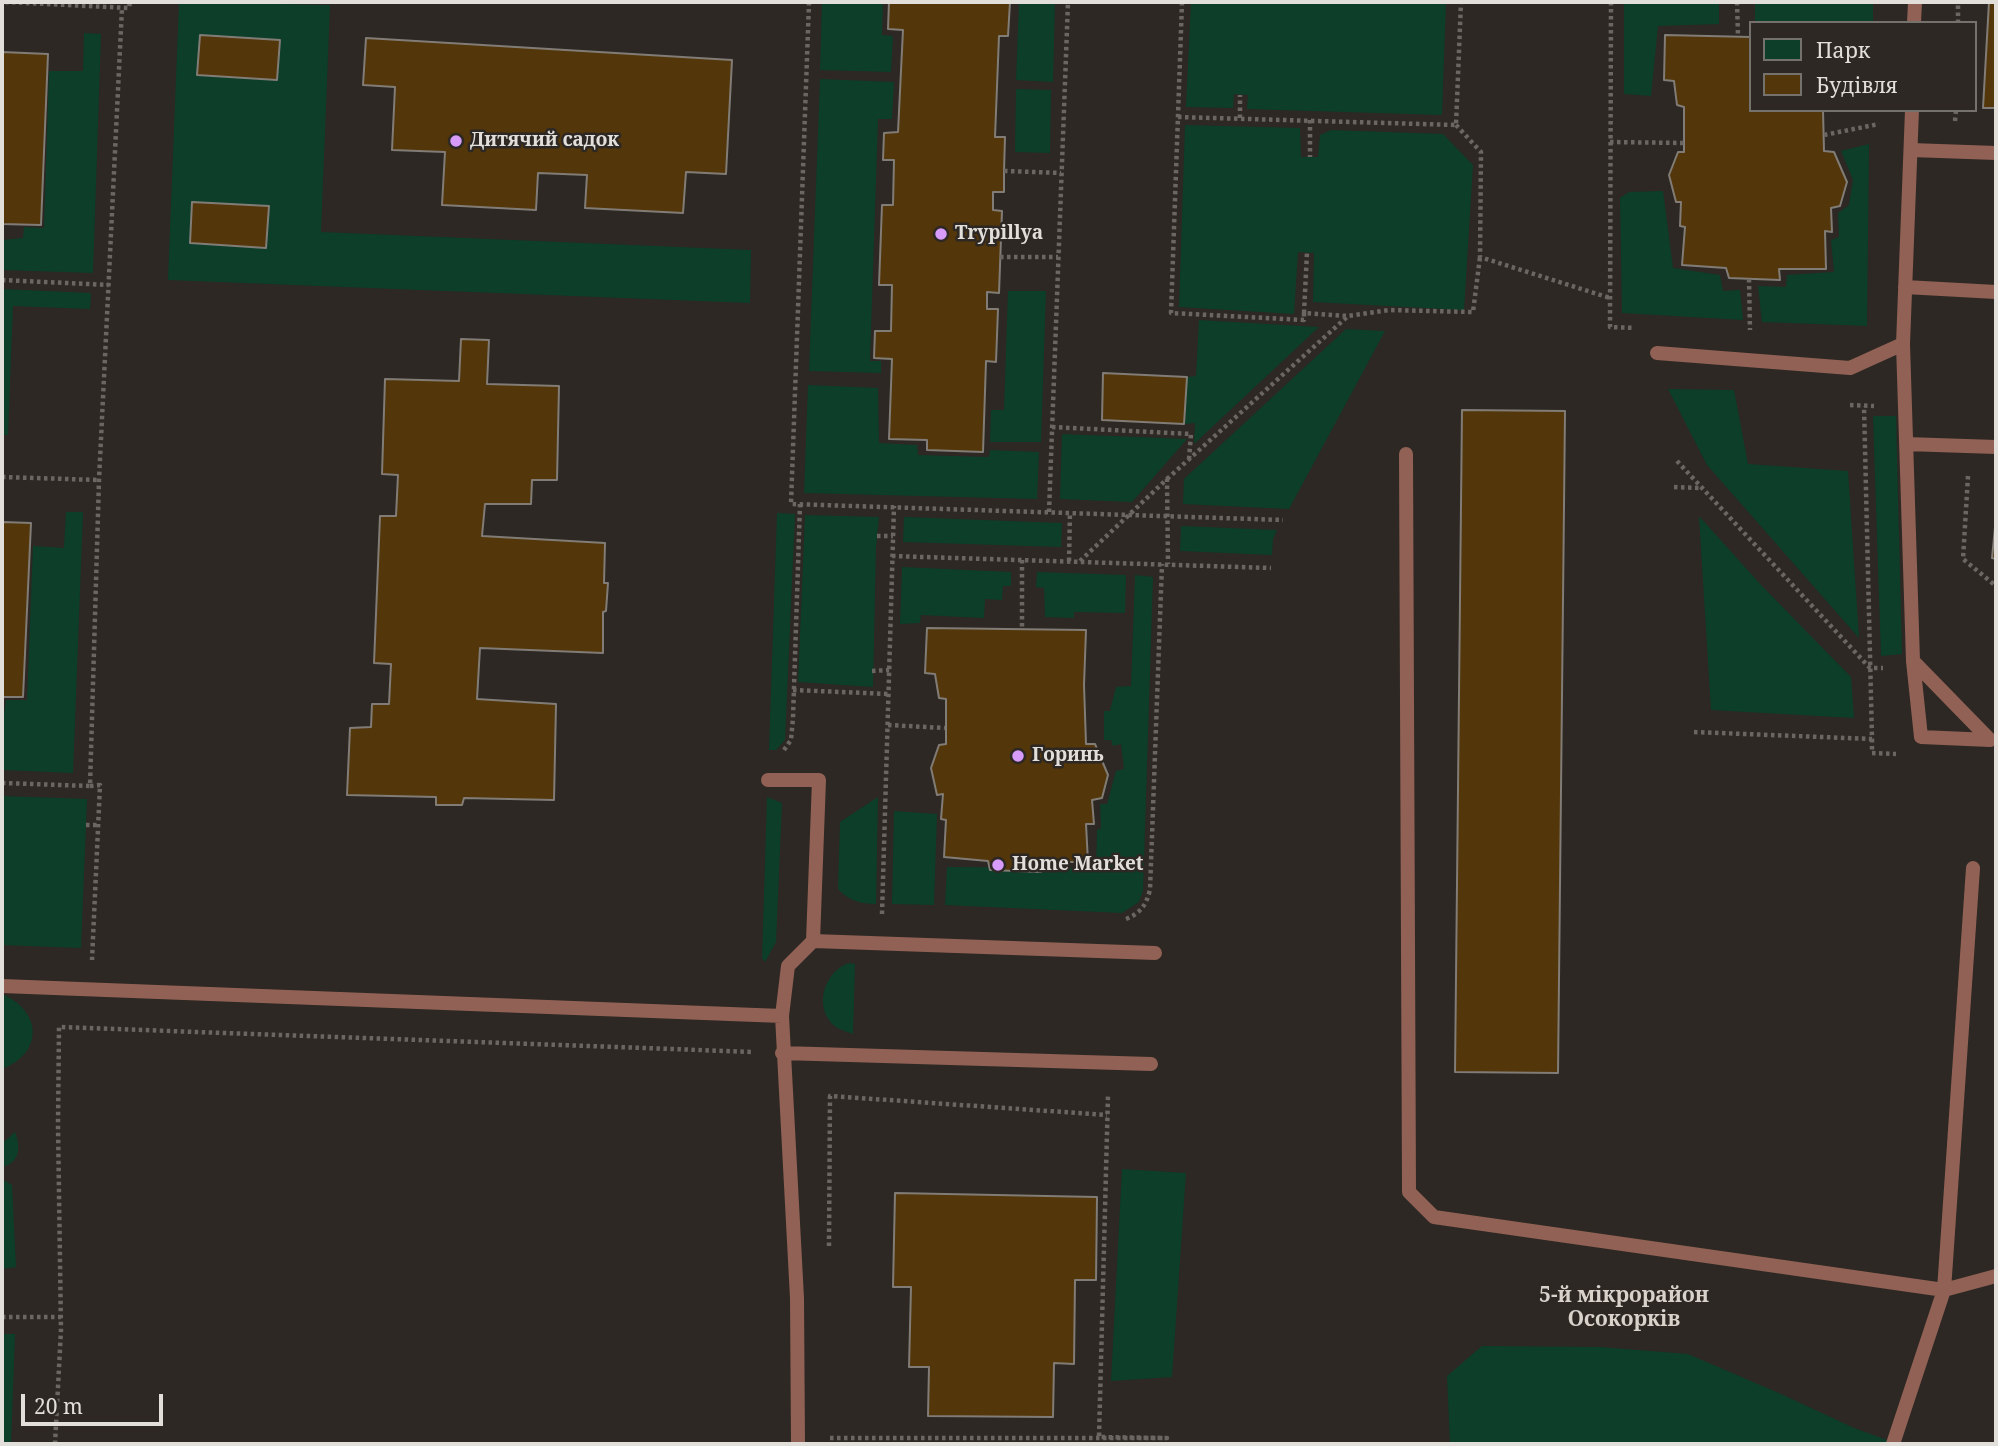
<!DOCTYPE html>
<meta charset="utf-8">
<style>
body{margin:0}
#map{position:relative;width:1998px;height:1446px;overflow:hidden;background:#2d2823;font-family:"Noto Serif",serif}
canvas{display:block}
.frame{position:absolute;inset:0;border:4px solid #e2dfdb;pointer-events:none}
.legend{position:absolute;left:1749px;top:21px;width:228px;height:91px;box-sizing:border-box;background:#2d2823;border:2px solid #75716d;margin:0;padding:9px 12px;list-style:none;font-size:21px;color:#e2dfdb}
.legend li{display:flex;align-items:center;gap:14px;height:35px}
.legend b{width:35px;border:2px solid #75716d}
.scale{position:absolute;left:21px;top:1394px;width:142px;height:32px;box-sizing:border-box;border:4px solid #e2dfdb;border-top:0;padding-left:9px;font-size:21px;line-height:24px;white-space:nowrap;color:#e2dfdb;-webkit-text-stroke:5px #2d2823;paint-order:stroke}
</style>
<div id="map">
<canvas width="1998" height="1446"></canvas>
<div class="frame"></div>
<ul class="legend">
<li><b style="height:19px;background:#0c3e29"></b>Парк</li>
<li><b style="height:19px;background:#53360a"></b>Будівля</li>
</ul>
<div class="scale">20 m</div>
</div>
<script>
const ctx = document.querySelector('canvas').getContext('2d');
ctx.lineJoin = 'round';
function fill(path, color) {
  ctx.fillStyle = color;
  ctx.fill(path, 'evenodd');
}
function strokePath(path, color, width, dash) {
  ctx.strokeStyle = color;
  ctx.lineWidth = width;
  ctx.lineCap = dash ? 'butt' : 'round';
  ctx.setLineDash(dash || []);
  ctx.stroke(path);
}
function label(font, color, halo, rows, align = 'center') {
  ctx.font = font + ' "Noto Serif",serif';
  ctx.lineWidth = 5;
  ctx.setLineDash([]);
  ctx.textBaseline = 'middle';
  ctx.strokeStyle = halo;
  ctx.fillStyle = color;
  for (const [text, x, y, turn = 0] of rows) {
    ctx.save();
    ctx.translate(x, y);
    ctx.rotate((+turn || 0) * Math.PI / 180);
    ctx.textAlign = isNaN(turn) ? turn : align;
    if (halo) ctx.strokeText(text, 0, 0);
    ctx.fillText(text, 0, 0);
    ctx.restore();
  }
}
const green = new Path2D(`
 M179,2L330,5L321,232L751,250L750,303L168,280Z
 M822,2H883L882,35L893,36L891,72L820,70Z
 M1019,2H1055L1053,82L1016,80Z
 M1191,2H1446L1442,115L1247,109L1248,95L1234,94L1233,108L1186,107Z
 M1624,2H1719V24L1658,26L1651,96L1624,94Z
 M1755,2H1873V23H1755Z
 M84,33L101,34L93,273L2,270V240L23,238L24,227L44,228L49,71H83Z
 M820,79L894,82L892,119H878L870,361H881V373L809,371Z
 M1016,89L1051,90L1050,153L1015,152Z
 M1185,125L1300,128L1301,157H1318L1320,135L1331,130L1443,134L1473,165L1464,310L1313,302L1314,253L1298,252L1294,314L1179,307Z
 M1869,144L1867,326L1762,322L1758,286L1786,287L1787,275L1834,272L1831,240L1839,237L1838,213L1849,205L1853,180L1841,151Z
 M1663,191L1673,268L1720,275L1723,291L1740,290L1743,320L1622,313L1620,198L1629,192Z
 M2,289L91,293L90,309L13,306L8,435H2Z
 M1008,291H1046L1041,442H990L991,410H1004Z
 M1199,320L1319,327L1194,444L1195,423L1185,424L1187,377L1196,376Z
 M1346,329L1385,331L1289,509L1183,504L1184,479Z
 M808,385L878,388L879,443L917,445L918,455L989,457L990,450L1039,452L1037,499L804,493Z
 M1668,389L1734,390L1748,464L1848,471L1859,638L1707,465Z
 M1873,416H1896L1902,654L1881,656Z
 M1062,434L1187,439L1132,502L1060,499Z
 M66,512H83L73,773L2,770V713H4L6,700H27L33,546L64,548Z
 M777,513L795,514L785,740L776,750H769Z
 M805,515L879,517L876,547L873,687L798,682Z
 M1699,516L1762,586L1851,677L1854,718L1711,710Z
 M904,517L1062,523L1061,547L903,542Z
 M1181,526L1277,530L1273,539L1272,555L1180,551Z
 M902,567L1011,572V586H1003L1002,600L985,599L984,618L921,615L920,623L900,624Z
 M1037,572L1126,575L1125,613L1074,612V618L1045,617L1044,588L1036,587Z
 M1135,575L1153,577L1143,891L1139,902L1122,913L945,905L947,867L1096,868L1097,830L1101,828L1100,804H1107L1116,771L1124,769L1121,744L1113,746L1111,740H1104V711H1110L1116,687L1131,686Z
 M2,796L87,799L81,948L2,945Z
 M767,797L782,803L776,942L765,962L762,958Z
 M878,797L876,904C861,904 849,901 838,889L840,822Z
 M894,811L937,814L934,905L892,904Z
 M849,963L855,964L853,1034C844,1031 834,1028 829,1020C815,1000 827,970 849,963Z
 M2,994C42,1011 44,1053 2,1069Z
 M15,1132C21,1147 20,1163 2,1167V1141H5Z
 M1122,1169L1186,1173L1172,1377L1111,1381Z
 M2,1179L12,1185L16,1267L2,1269Z
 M2,1334H15L11,1444H2Z
 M1482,1346L1600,1347L1688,1354L1781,1394L1854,1428L1898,1444H1450L1447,1376Z`);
const building = new Path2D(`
 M889,2H1010L1008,36H999L995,137H1005L1004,171V192H993V210L1002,211L999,293L987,292V309H998L996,362L986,361L983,452L927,450V440L889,439L892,359L874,358L875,331H891L892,285H879L882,205H893L894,160H883L884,133L898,132L903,30L888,29Z
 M1989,2H1996V108H1983Z
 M200,35L280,40L277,80L197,75Z
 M1665,35L1751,37V110H1823L1824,151L1834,152L1847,182L1840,206L1831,208L1832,232L1825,231L1826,269H1779L1780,280L1729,278L1726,268L1682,265L1685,227L1680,226L1681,202H1676L1669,175L1678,152H1684V107L1677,105L1674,81L1664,80Z
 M366,38L732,60L726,174L686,172L683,213L585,208L587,175L538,173L536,210L442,205L445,152L392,150L395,87L363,85Z
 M2,52L48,54L41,225L2,224Z
 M192,202L269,206L266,248L190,243Z
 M461,339L489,340L487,384L559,386L557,480H532L531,504H485L482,536L605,543L604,583H608L606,611L603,612V653L480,648L477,699L556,704L554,800L464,798L462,805H436V797L347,795L350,728L371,727L372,704H389L391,664L374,663L380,516H396L398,475L382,474L385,379L459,381Z
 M1103,373L1187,377L1184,424L1102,420Z
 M1462,410L1565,411L1558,1073L1455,1072Z
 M1996,517V559L1992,558Z
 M2,522L31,523L23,697H2Z
 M927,628L1086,630L1084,685L1086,744H1095L1108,775L1102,798L1092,800L1094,824H1086L1088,862H1041V872L990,870L988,861L944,857L946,820L941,819L943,794L937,795L931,768L939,745L946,744V699L939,698L935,674L925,673Z
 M895,1193L1097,1197L1096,1280H1075L1074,1364L1054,1363L1053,1417L928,1416L929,1367H909L911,1287H893Z`);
const path = new Path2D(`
 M5,2L129,8L130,2
 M809,2L791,504L1283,520
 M1182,2L1171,313L1304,320V313L1348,316L1389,310L1473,312L1480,257
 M1611,2L1610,327L1635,328
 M1737,2L1738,36
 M1958,23V2
 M1178,117L1456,125L1461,2
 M1240,118V95
 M1310,120V157
 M1955,121L1956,110
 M1456,125L1481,152L1480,257L1610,298
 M1824,135L1879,124
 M1610,142L1684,143
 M1004,171L1061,173
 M1000,257H1058
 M1749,279L1750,330
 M2,280L109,285
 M1304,313L1307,252
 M1850,405L1874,406
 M1052,427L1191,434L1189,459
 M1677,461L1870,668H1883
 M1968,476L1963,559L1996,586
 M2,477L99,480
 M1167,479L1348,316
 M1674,487L1700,488
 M1049,512L1068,2
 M877,536H893
 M892,556L1271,568
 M1022,560V630
 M1069,561L1070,512
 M1080,561L1167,479L1168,564
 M872,671L889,670
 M793,690L889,694
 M888,725L945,728
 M1694,732L1872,739L1864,406
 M1872,739V753L1896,754
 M784,750L791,740L793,718L800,504
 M2,783L90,786L99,480L122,8
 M90,786L100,785L92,960
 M86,825H98
 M882,914L894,506
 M1126,919C1141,913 1146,905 1150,890L1162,564
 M829,1246L830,1096L1107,1115
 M2,1317H61
 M830,1438H1167L1099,1437L1108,1095
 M55,1444L61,1330L58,1125L59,1027L754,1052`);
const service = new Path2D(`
 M1914,23L1915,2
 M1911,150L1996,153
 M1905,287L1996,292
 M1903,344L1913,661L1921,737L1990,740L1913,661
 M1657,353L1850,368L1903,344L1912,110
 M1906,444L1996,447
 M1406,454L1409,1192L1434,1217L1944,1290L1996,1276
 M768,780H819L813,941
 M2,986L782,1016L788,966L813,941L1155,953
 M782,1016L797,1298L798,1444
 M782,1053L1151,1064
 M1893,1444L1944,1290L1973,868`);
const markers = [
 [456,141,7,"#d79bf9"],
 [941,234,7,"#d79bf9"],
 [1018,756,7,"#d79bf9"],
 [998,865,7,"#d79bf9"]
];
const poiNames = [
 ["Дитячий садок",470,141],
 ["Trypillya",955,234],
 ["Горинь",1032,756],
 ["Home Market",1012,865]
];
const neighbourhoodNames = [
 ["5-й мікрорайон",1624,1296],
 ["Осокорків",1624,1320]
];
fill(green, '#0c3e29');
fill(building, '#53360a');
strokePath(building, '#817c75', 2);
strokePath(path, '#6b6662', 4.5, [3.5, 3.5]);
strokePath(service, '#916155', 14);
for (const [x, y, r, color] of markers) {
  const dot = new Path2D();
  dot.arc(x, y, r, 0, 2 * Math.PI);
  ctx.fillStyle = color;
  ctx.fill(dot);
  strokePath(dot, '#2d2823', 2.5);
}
label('bold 19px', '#e2dfdb', '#2d2823', poiNames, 'left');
label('bold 21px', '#d8d2cb', '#2d2823', neighbourhoodNames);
</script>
